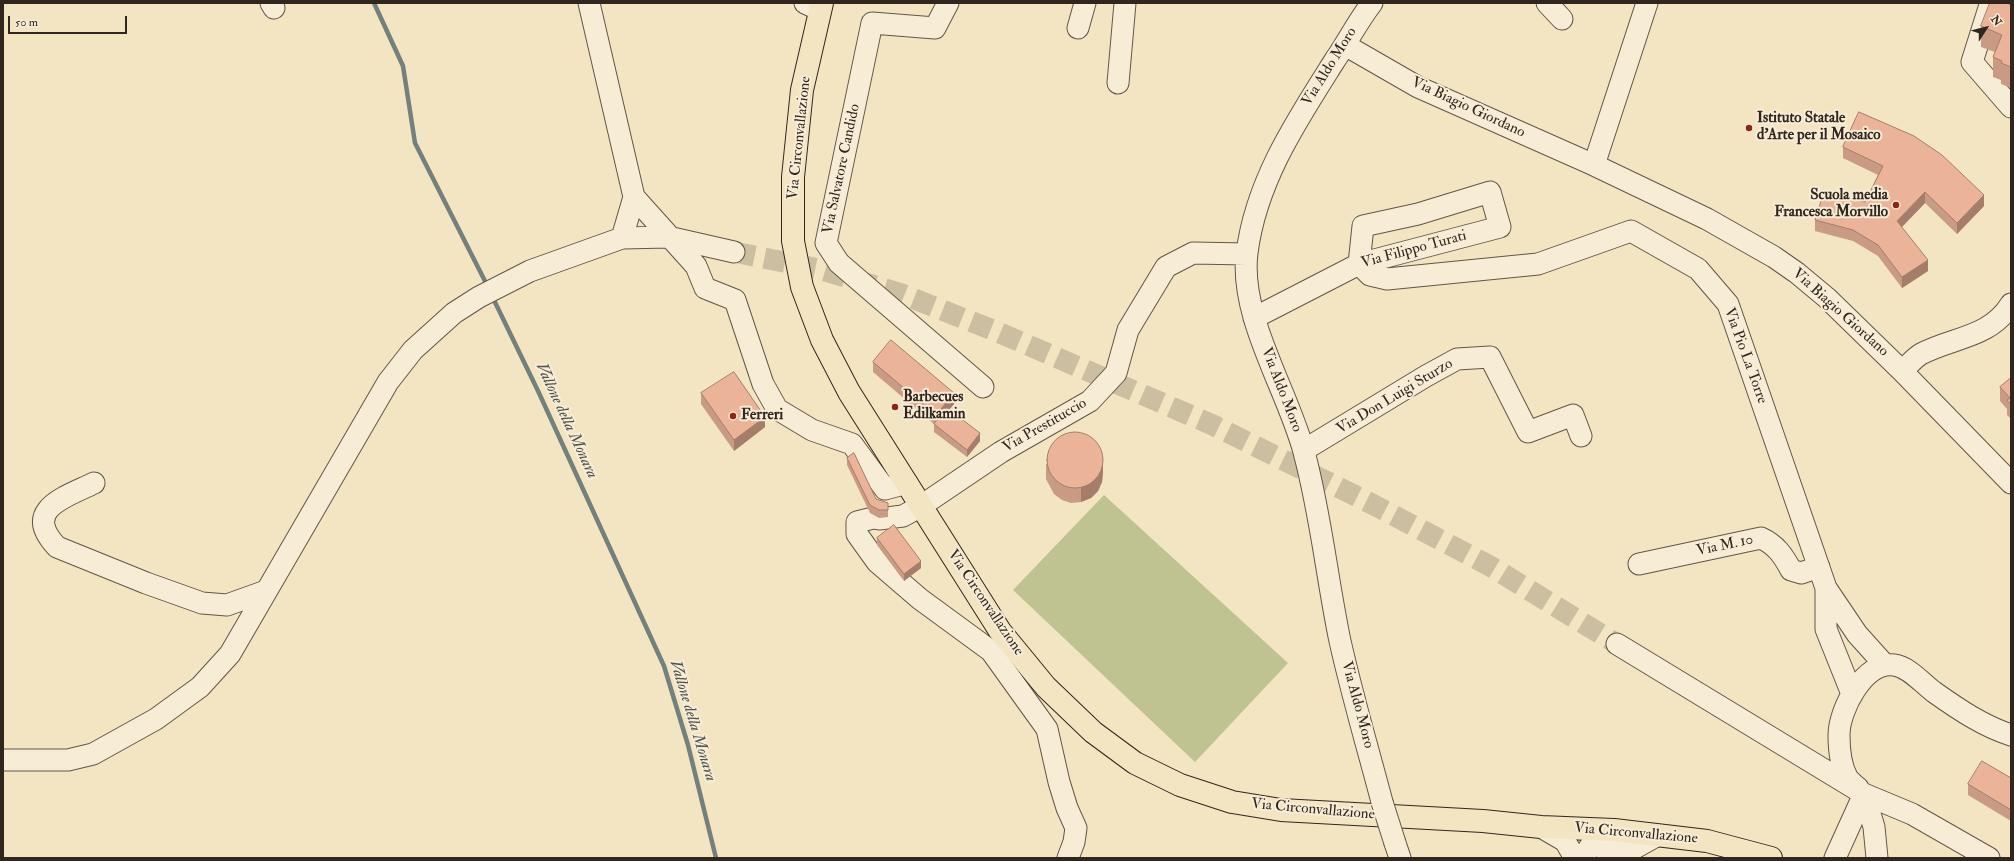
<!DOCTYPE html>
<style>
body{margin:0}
#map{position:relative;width:2014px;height:861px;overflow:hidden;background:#f3e4c2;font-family:"IM FELL Double Pica",serif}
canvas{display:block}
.frame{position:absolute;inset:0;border:4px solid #31261f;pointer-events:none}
.north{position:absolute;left:1966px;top:8px;width:40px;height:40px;-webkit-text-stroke:3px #f7edd7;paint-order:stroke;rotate:54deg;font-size:11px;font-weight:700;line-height:16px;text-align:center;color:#31261f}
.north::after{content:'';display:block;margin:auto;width:14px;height:18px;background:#31261f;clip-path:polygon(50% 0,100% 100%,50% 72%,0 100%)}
.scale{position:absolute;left:8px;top:16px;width:119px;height:18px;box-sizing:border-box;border:2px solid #31261f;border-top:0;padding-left:5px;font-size:12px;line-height:14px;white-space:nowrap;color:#31261f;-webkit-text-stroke:3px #f7edd7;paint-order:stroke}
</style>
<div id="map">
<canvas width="2014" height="861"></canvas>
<div class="frame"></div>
<div class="north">N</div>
<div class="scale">50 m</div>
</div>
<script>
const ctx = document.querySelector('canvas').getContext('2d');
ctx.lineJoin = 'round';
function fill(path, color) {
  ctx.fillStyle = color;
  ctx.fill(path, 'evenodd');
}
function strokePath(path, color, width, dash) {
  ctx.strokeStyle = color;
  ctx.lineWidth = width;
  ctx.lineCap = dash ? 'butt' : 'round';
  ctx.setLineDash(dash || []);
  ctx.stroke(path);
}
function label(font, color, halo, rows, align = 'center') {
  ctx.font = font + ' "IM FELL Double Pica",serif';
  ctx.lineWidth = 4;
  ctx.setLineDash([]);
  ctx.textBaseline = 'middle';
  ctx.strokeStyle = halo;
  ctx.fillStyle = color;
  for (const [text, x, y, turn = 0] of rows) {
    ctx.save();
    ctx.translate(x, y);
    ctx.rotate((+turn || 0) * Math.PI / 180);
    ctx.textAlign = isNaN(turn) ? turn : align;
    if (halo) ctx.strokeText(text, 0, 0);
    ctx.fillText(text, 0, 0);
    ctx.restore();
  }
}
const green = new Path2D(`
 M1104,495L1288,663L1195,762L1013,590Z`);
const stream = new Path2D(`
 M374,3L403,66L415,143L488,287
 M492,296L539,393L664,666L688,745L716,858`);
const minorTunnel = new Path2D(`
 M734,252L819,269L902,294L1000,333L1215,426L1370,503L1490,566L1617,644`);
const minor = new Path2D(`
 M271,3L274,8
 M589,3L634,197L622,238
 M805,3L820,10
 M948,3L935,28L872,23L826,243L839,263L983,387
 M1372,3C1358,21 1348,41 1335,60C1297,120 1256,181 1247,253C1239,317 1288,391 1304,452C1321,515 1327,579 1340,641C1352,695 1368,749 1382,802
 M1547,3L1562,19
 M1990,5L1972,62L2011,107
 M1078,28L1085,3
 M1345,45L1418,87L1594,165L1707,219L1774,257L1797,273L1827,298L1902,371L2011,483
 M1118,83L1125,3
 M1594,165L1647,3
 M634,197L696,266L705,288L735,300L763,384L777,409L812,430L852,444L885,489L907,483
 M1254,318L1359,264L1500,227L1490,192L1418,214L1363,226L1359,264L1370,275L1387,279L1538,264L1631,231L1698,269L1728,304L1826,588L1857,634L1884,664
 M1902,371C1908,366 1914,358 1921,354C1953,337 1990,338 2011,304
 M1304,450L1426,376L1457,359L1490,357L1528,432L1573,415L1581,436
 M94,483C66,497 21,509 57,547L146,583L202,603L227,605L266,591
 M1639,564L1761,538C1776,545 1783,555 1791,570L1801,573L1819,567
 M1826,588V629L1852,694
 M1617,644L1864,794L1912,814L1989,858
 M3,760H68L93,754L156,719L200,687L230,654L388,382L413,350L454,313L479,297L530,271L622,238L668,237L734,252
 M1858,788C1855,785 1849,781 1847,777C1841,766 1839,748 1839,735C1839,710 1864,661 1894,665C1909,667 1922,683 1934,692C1958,709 1983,726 2011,735
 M1864,794L1874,827L1877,858
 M1541,827L1565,841L1575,858
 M1395,843L1400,858
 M1068,858L1074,842L1076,828L1067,808L1059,782L1047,729L991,651L920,599L877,562L857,534V522L873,518L879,519L903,516L921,506L1001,452L1090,401L1116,373L1128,330L1166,267L1193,253L1247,254
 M1583,858L1594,840L1614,830L1613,845L1607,858
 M1617,858L1658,835
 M1835,858L1864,794`);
const major = new Path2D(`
 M822,3L802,90L793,177V241L802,287L822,340L849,392L1000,631L1046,687L1093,732L1135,763L1180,785L1232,802L1281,810L1483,821L1541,827L1614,830L1707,841L1771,858`);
const minorBridge = new Path2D(`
 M1382,802L1395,843`);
const wall = new Path2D(`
 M2011,5V88L2001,84V80L1993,77V57L1995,52L1981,47V26Z
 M1843,147L1984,206L1957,234L1925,203L1902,227L1928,271L1902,288L1878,256L1853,241L1815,231V220L1865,202L1878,175L1843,158Z
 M873,362L954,404L949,410L980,441L967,457L934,432V424L873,372Z
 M2011,378V419L2007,415V409L2000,401V387Z
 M701,393L765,427L734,451L701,404Z
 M847,458L876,499L888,503V517L879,518L870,513L847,465Z
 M1046,464L1103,472L1102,482L1098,491L1091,498L1081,502L1071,503L1062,500L1054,494L1046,479Z
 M877,538L921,568L904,581L877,545Z
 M2011,778V821L1968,795V784Z`);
const shadedWall = new Path2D(`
 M1925,192V203L1897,232V221Z
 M1984,195V206L1957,234V223Z
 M1928,260V271L1902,288V277Z
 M954,393V404L936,425V415Z
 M765,417V427L734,451V440Z
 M980,433V441L967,457V450Z
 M1103,458V472L1102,482L1098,491L1091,498L1081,502V488Z
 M921,561V568L904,581V574Z`);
const building = new Path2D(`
 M1990,3H2006L2011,5V67L2001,63L2002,61L1993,57L2002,35L1981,26Z
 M1859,112L1914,136L1942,155L1984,195L1957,223L1925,192L1897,221L1928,260L1902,277L1878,245L1853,230L1815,220L1824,192L1865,202L1883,166L1843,147Z
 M891,340L954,393L936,415L873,362Z
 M734,372L765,417L734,440L701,393Z
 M2011,378V405L2007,400L2010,398L2000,387Z
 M947,408L980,433L967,450L934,424Z
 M1047 460a28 28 0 1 1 56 0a28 28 0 1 1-56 0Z
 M854,453L876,499L888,503V510H879L870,505L847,458Z
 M894,525L921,561L904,574L877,538Z
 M1982,761L2011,778V810L1968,784Z`);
const markers = [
 [1749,128,4,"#8f2418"],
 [1896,205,4,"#8f2418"],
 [895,407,4,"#8f2418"],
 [733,416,4,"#8f2418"]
];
const streetNames = [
 ["Via Aldo Moro",1330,67,-58],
 ["Via Biagio Giordano",1468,108,25],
 ["Via Circonvallazione",800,138,-84],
 ["Via Salvatore Candido",842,169,-78],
 ["Via Filippo Turati",1414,250,-15],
 ["Via Biagio Giordano",1840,313,42],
 ["Via Pio La Torre",1745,356,70],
 ["Via Aldo Moro",1281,390,69],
 ["Via Don Luigi Sturzo",1395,397,-31],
 ["Via Prestituccio",1045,426,-30],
 ["Via M. 10",1725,546,-12],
 ["Via Circonvallazione",985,603,56],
 ["Via Aldo Moro",1357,705,75],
 ["Via Circonvallazione",1313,810,5],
 ["Via Circonvallazione",1636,834,5]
];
const poiNames = [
 ["Istituto Statale",1757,119],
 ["d'Arte per il Mosaico",1757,136],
 ["Scuola media",1888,196,"right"],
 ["Francesca Morvillo",1888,213,"right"],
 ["Barbecues",903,398],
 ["Edilkamin",903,415],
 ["Ferreri",741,416]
];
const waterNames = [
 ["Vallone della Monara",566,421,65],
 ["Vallone della Monara",692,721,73]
];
fill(green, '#bec391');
strokePath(stream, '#72817d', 4.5);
strokePath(minorTunnel, '#ccbea1', 21, [21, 10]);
strokePath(minor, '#625648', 23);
strokePath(major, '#31261f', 24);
strokePath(minor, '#f7edd7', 21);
strokePath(major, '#f3e4c2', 22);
strokePath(minorBridge, '#625648', 23, []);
strokePath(minorBridge, '#f7edd7', 21);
fill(wall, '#ca9b84');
fill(shadedWall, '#a47e6b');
fill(building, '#ebb499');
strokePath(building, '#a47e6b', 1);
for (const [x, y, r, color] of markers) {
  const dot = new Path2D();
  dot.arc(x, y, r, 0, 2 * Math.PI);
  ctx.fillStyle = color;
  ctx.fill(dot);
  strokePath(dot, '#f7edd7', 1.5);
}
label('15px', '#31261f', '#f7edd7', streetNames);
label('bold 15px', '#31261f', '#f7edd7', poiNames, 'left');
label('italic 16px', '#51534e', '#f7edd7', waterNames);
</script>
